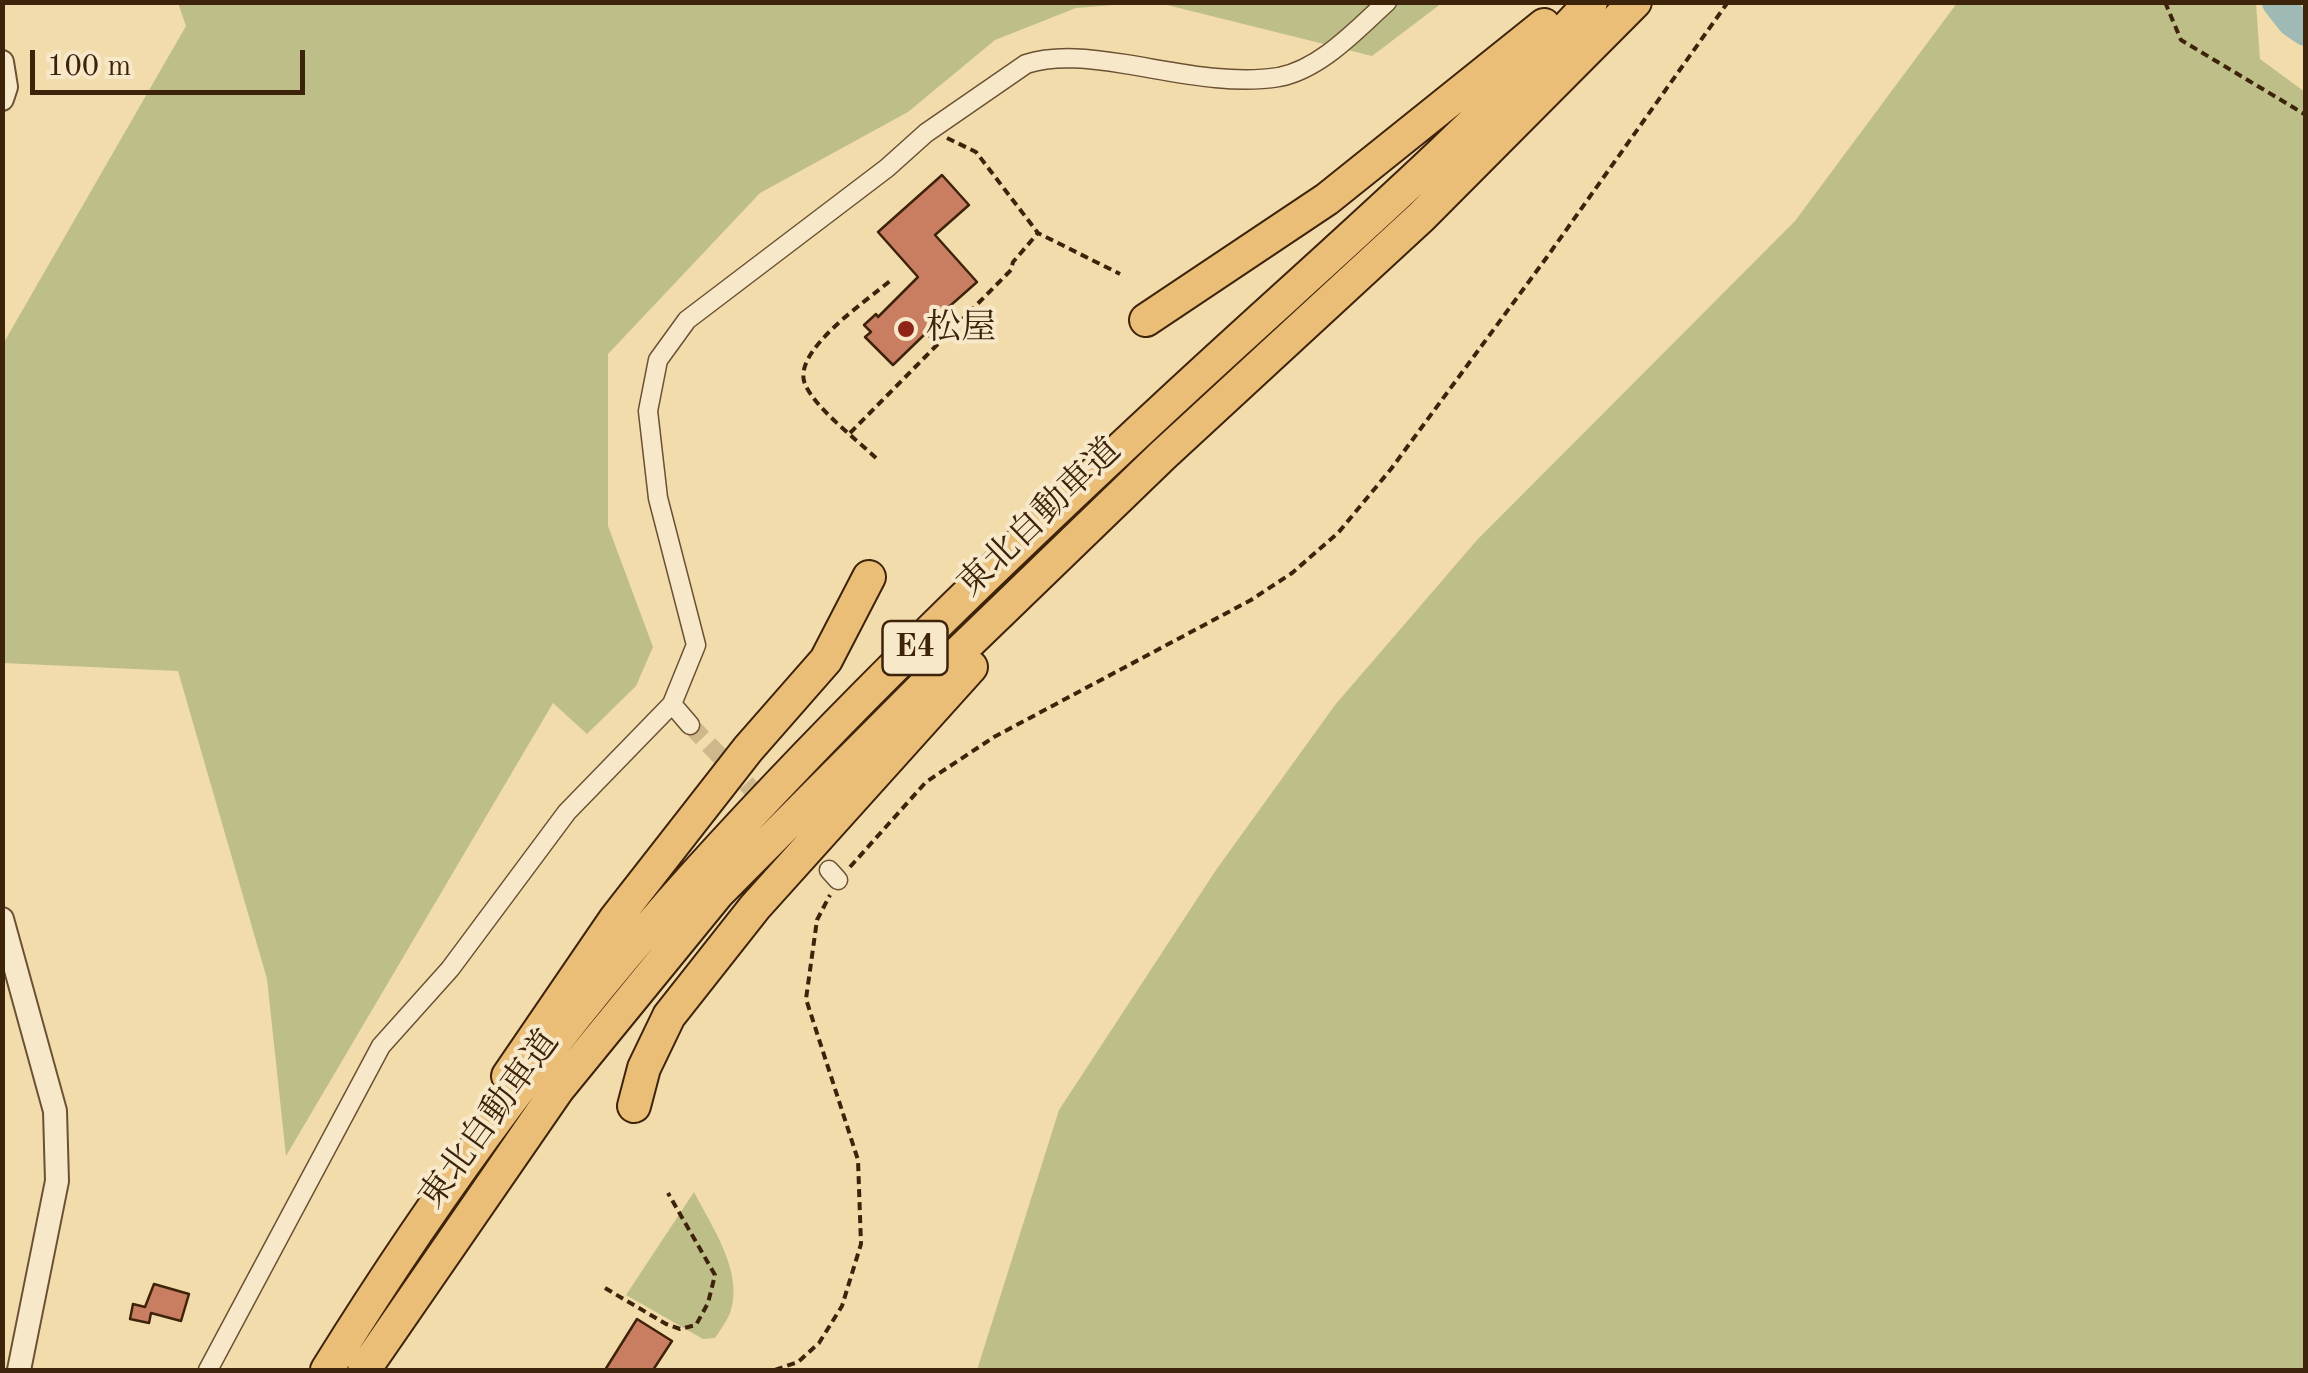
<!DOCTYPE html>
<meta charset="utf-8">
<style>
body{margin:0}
#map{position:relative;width:2308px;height:1373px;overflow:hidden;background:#f3dcac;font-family:"Old Standard TT",serif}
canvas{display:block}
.frame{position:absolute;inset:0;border:5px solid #3e230b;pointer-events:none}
.scale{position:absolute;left:30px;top:50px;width:275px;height:45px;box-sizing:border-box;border:5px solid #3e230b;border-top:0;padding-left:12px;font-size:30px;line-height:35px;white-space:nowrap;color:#3e230b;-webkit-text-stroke:8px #f7e8c9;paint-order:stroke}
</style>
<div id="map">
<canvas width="2308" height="1373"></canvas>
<div class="frame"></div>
<div class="scale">100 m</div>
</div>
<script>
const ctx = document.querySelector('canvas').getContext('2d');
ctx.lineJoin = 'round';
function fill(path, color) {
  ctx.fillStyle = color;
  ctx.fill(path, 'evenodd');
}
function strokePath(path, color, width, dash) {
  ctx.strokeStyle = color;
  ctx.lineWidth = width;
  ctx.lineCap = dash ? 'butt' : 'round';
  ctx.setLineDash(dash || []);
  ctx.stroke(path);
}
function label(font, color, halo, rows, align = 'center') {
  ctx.font = font + ' "Old Standard TT","Noto Serif JP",serif';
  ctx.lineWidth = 8;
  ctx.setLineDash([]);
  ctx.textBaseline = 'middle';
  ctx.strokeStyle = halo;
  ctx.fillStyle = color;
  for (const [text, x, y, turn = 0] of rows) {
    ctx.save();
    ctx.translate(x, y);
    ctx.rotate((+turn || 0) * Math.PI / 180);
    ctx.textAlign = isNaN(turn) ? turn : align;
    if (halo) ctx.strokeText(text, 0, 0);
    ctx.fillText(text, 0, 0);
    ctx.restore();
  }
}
const green = new Path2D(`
 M178,3H1138L1076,8L995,40L908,112L760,193L608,354V526L653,647L636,686L587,734L553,703L286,1156L267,979L178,671L3,663V344L186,26Z
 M1159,3H1442L1372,56Z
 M1957,3H2256L2260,59L2305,92V1370H977L1059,1110L1216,870L1335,705L1477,540L1795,221Z
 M694,1192C711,1225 743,1271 731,1310C728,1320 720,1330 715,1338L703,1339L626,1295Z`);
const river = new Path2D(`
 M2278,2L2293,21L2306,30`);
const building = new Path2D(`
 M942,175L969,205L935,235L977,282L942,313L936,322L945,330L934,341L926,333L893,365L865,337L871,332L864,325L876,314L878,317L918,277L878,232Z
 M154,1284L189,1294L181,1321L151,1313L149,1323L130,1319L133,1304L145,1307Z
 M637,1319L672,1341L653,1370H605Z`);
const minorTunnel = new Path2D(`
 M690,725L766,804`);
const path = new Path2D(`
 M2165,2L2181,40L2306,115
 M947,138L976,152L1038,233L1120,274
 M850,433L1011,270L1013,262L1038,233
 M876,458C856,439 815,408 805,384C791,351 868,300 891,280
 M850,867L926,782L994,737L1251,600L1292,573L1338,533L1391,469L1547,257L1728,2
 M605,1288L666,1324L680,1329L696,1325L708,1303L715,1275L668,1193
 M775,1370L798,1362L819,1343L842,1306L861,1244L858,1160L806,999L817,920L830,895`);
const minor = new Path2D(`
 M672,704L690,725
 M829,870L838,880
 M208,1370L381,1046L450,969L567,812L672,704L696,645L658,498L648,411L658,360L687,320L887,168L926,133L1026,64C1057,54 1093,59 1125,64C1175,72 1229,85 1279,77C1321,69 1357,29 1387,2`);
const tertiary = new Path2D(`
 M2,62L6,87L2,99
 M2,919L55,1111L57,1181L19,1370`);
const motorway = new Path2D(`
 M1146,320L1327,199L1544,25
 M508,1076L616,918L748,749L826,660L869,577
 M634,1106L644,1068L669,1016L755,907L971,667
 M327,1370C435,1196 559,1026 696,874C847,707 1011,550 1176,397C1316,267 1462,143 1591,2
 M364,1370L558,1089L718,893L924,686L1162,456L1421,217L1635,2`);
const markers = [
 [906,329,10,"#8f2418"]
];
const shields = [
 [915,648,65]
];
const shieldNames = [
 ["E4",915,648]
];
const poiNames = [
 ["松屋",926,329]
];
const streetNames = [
 ["東北自動車道",1040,518,-44],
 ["東北自動車道",490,1120,-54]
];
fill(green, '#bebf88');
strokePath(river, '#9fb9b4', 32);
fill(building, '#c97e61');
strokePath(building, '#3e230b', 2.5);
strokePath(minorTunnel, '#cfb78c', 18, [18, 9]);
strokePath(minor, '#6b5133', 21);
strokePath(tertiary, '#6b5133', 26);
strokePath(motorway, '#3e230b', 36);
strokePath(path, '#3e230b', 4, [8, 5]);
strokePath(minor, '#f7e8c9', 18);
strokePath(tertiary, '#f7e8c9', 22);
strokePath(motorway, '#eabe76', 32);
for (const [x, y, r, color] of markers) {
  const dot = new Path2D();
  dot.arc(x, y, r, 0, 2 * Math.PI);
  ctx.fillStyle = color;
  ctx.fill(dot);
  strokePath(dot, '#f7e8c9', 4);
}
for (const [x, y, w] of shields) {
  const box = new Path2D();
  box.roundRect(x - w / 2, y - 27, w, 54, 8);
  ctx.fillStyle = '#f7e8c9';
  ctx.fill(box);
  strokePath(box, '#3e230b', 2.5);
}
label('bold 32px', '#3e230b', null, shieldNames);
label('35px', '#3e230b', '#f7e8c9', poiNames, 'left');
label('35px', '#3e230b', '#f7e8c9', streetNames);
</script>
